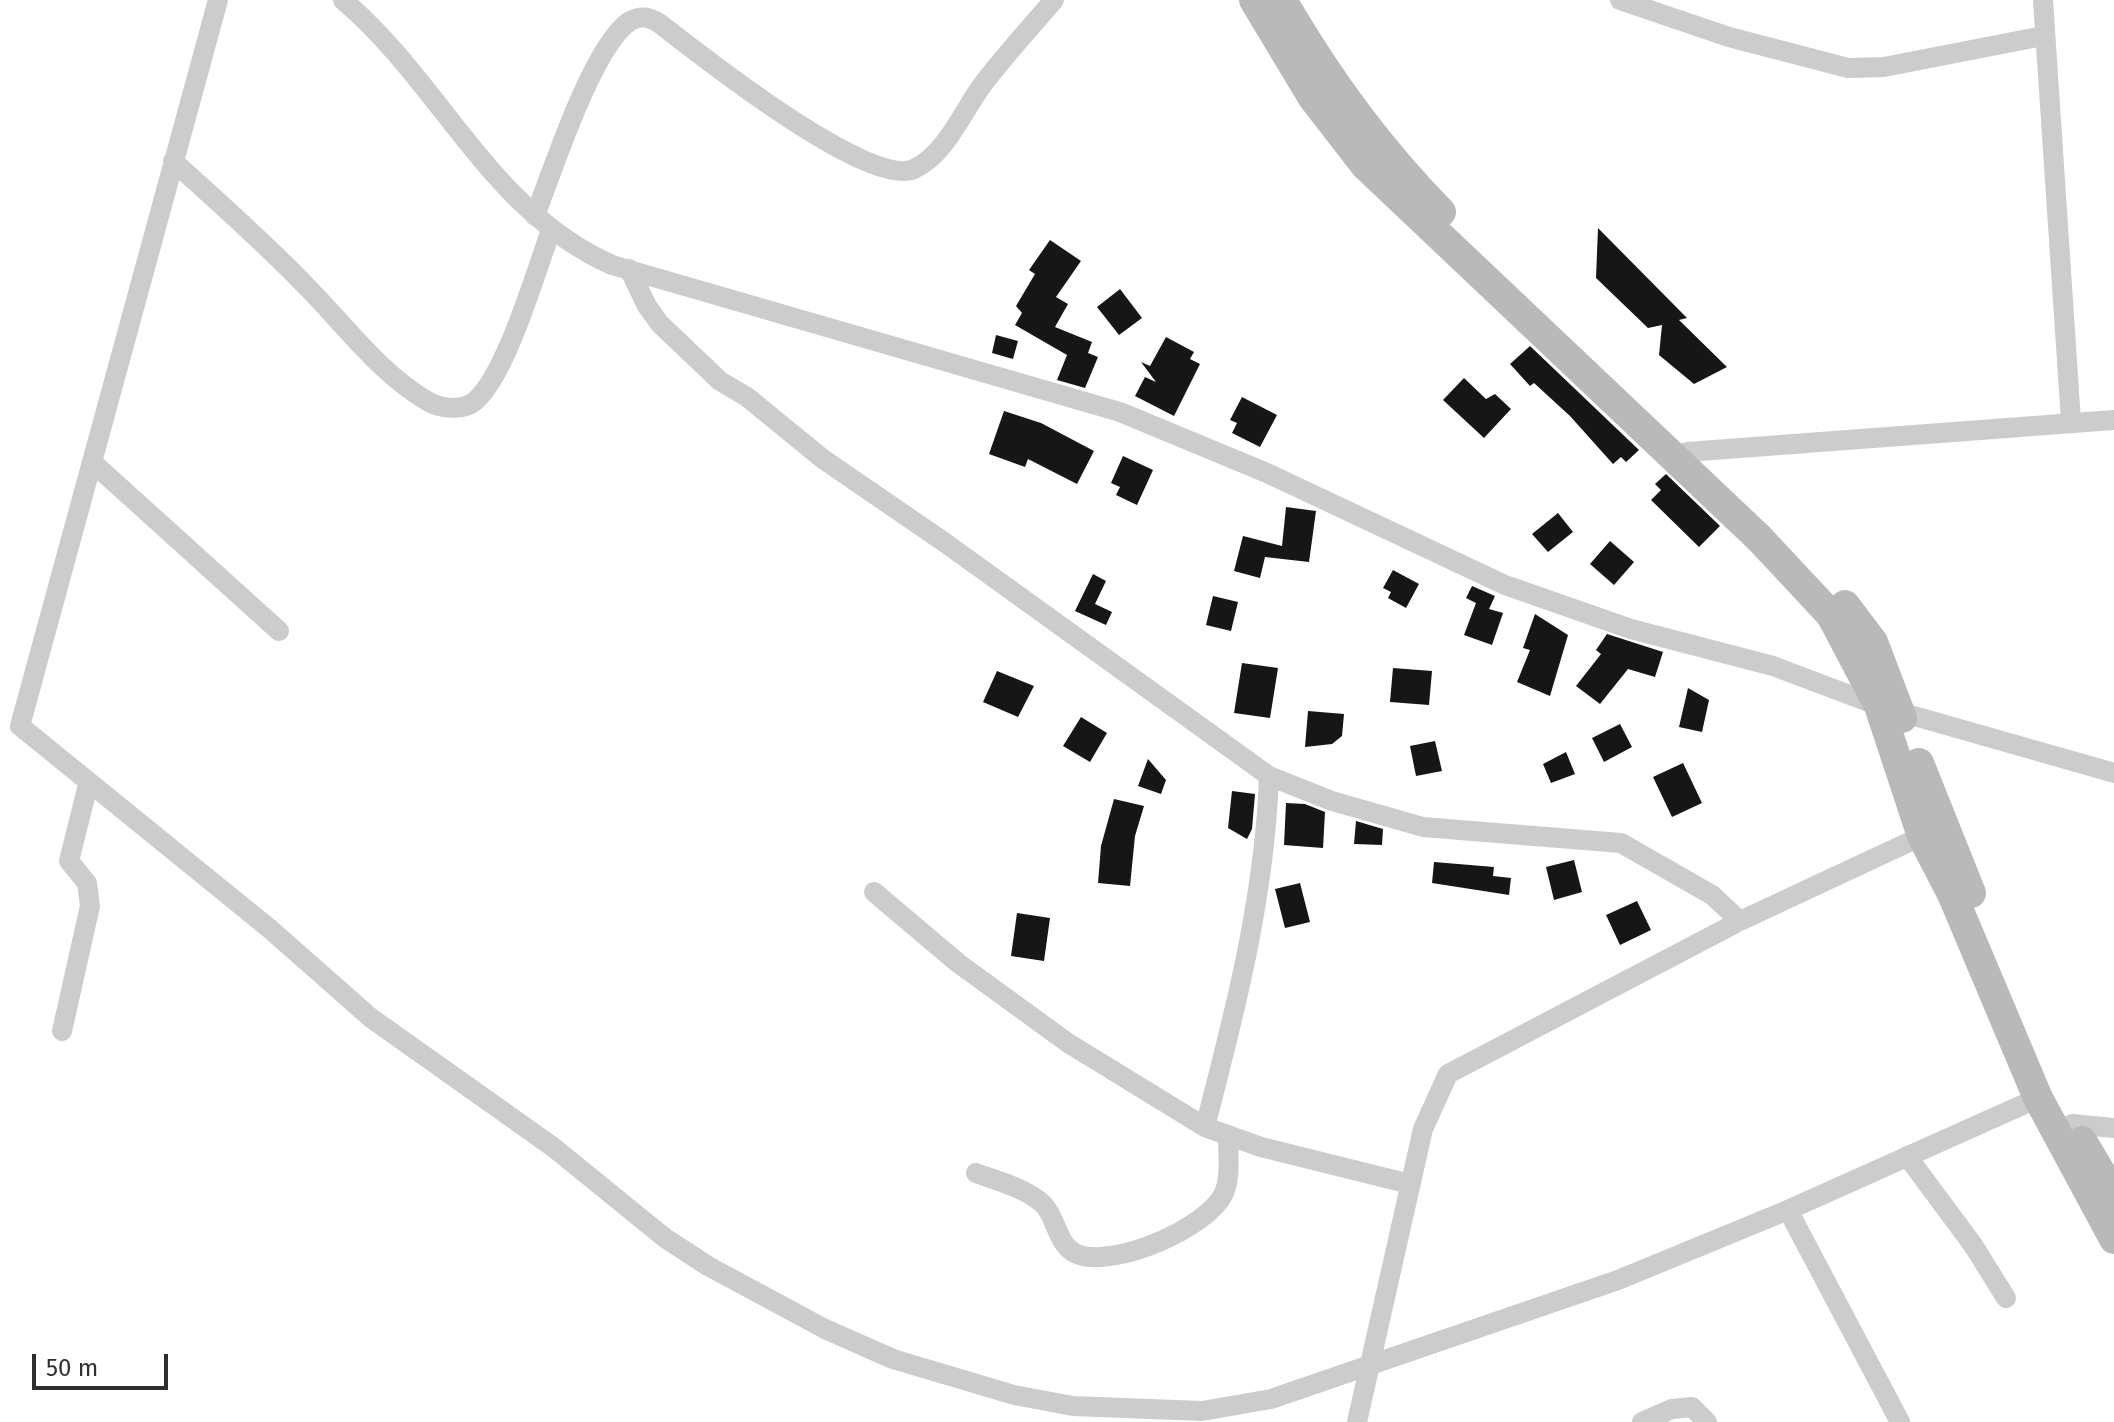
<!DOCTYPE html>
<style>
body{margin:0}
#map{position:relative;width:2114px;height:1422px;overflow:hidden;background:#fff;font-family:"Fira Sans",sans-serif}
canvas{display:block}
.scale{position:absolute;left:32px;top:1354px;width:136px;height:36px;box-sizing:border-box;border:4px solid #2f2f2f;border-top:0;padding-left:10px;font-size:24px;line-height:28px;white-space:nowrap;color:#2f2f2f;-webkit-text-stroke:6px #fff;paint-order:stroke}
</style>
<div id="map">
<canvas width="2114" height="1422"></canvas>
<div class="scale">50 m</div>
</div>
<script>
const ctx = document.querySelector('canvas').getContext('2d');
ctx.lineJoin = 'round';
function fill(path, color) {
  ctx.fillStyle = color;
  ctx.fill(path, 'evenodd');
}
function strokePath(path, color, width, dash) {
  ctx.strokeStyle = color;
  ctx.lineWidth = width;
  ctx.lineCap = dash ? 'butt' : 'round';
  ctx.setLineDash(dash || []);
  ctx.stroke(path);
}
const building = new Path2D(`
 M1598,228L1687,318L1679,320L1727,367L1694,384L1659,355L1662,325L1648,328L1596,278Z
 M1050,240L1081,261L1056,297L1068,304L1055,327L1092,342L1088,353L1098,357L1085,388L1057,380L1067,355L1015,325L1022,313L1016,306L1035,274L1029,270Z
 M1120,289L1142,318L1119,335L1097,307Z
 M996,335L1018,341L1013,359L992,353Z
 M1166,337L1194,352L1190,359L1200,364L1174,416L1135,396L1145,377L1156,382L1141,362L1150,366Z
 M1530,346L1639,450L1626,462L1621,457L1613,464L1570,416L1534,383L1530,386L1510,364Z
 M1464,378L1486,399L1495,394L1511,409L1484,438L1443,400Z
 M1242,397L1277,415L1260,447L1232,433L1237,423L1230,420Z
 M1004,411L1041,423L1094,451L1077,484L1028,459L1025,467L989,454Z
 M1123,456L1153,470L1137,505L1116,495L1120,487L1111,483Z
 M1666,474L1720,526L1699,547L1651,500L1661,490L1655,484Z
 M1286,507L1316,511L1309,562L1265,557L1260,578L1234,571L1243,536L1282,546Z
 M1558,513L1573,532L1548,552L1532,534Z
 M1610,541L1634,562L1614,585L1590,564Z
 M1393,570L1419,584L1406,608L1388,598L1391,592L1383,588Z
 M1093,574L1106,581L1095,604L1112,612L1106,625L1075,611Z
 M1472,586L1495,596L1489,609L1503,613L1492,645L1464,635L1476,603L1466,598Z
 M1213,596L1238,602L1231,631L1206,625Z
 M1535,614L1568,635L1550,696L1517,682L1530,650L1523,648Z
 M1607,634L1663,652L1655,677L1628,669L1600,704L1576,686L1601,654L1596,650Z
 M1242,663L1278,668L1270,718L1234,713Z
 M1393,668L1432,671L1429,705L1390,702Z
 M997,671L1034,686L1018,717L983,702Z
 M1688,688L1709,700L1702,732L1679,727Z
 M1308,711L1344,714L1342,736L1332,744L1305,747Z
 M1081,717L1107,733L1090,762L1063,746Z
 M1620,724L1632,747L1604,762L1592,738Z
 M1435,741L1442,771L1416,776L1410,746Z
 M1566,752L1575,774L1551,783L1543,764Z
 M1148,759L1166,780L1161,794L1138,786Z
 M1683,763L1702,803L1672,817L1653,777Z
 M1232,791L1255,794L1252,829L1247,839L1228,828Z
 M1114,799L1144,806L1135,836L1130,886L1098,883L1101,846Z
 M1286,803L1305,804L1325,812L1323,848L1284,845Z
 M1356,821L1383,829L1382,845L1354,844Z
 M1574,860L1582,892L1554,900L1546,867Z
 M1434,862L1494,867L1493,876L1511,878L1509,895L1432,883Z
 M1300,883L1310,922L1285,928L1275,889Z
 M1637,901L1651,930L1620,945L1606,915Z
 M1017,913L1050,918L1044,961L1011,956Z`);
const street = new Path2D(`
 M218,0L20,726L270,929L371,1018L553,1147L665,1238L708,1266L825,1329L893,1359L1014,1395L1073,1406L1202,1411L1271,1399L1618,1280L1788,1210L2038,1098
 M343,0C440,82 491,212 612,265L1120,412L1267,473L1505,585L1631,629L1773,666L1879,706L2114,773
 M1620,0L1729,37L1848,68L1884,67L2043,36
 M2043,0L2071,421
 M173,161C218,202 264,242 306,286C344,324 381,375 429,402C442,409 463,411 475,401C506,375 536,271 551,230
 M535,216C552,172 593,45 630,21C641,15 649,17 659,23C699,54 869,189 914,169C946,154 963,111 983,84C1005,55 1030,28 1054,0
 M629,269L647,306L660,324L720,381L747,397L823,459L944,542L1269,776L1332,801L1423,827L1621,843L1712,895L1740,921
 M1687,452L2114,420
 M92,462L279,631
 M874,892L958,963L1068,1043L1205,1127L1261,1147L1410,1184
 M62,1031L90,906L87,883L69,861L88,785
 M2072,1124L2114,1128
 M1205,1127C1235,1012 1265,896 1269,776
 M1907,1156L1973,1245L2006,1298
 M976,1173C997,1181 1026,1188 1043,1204C1057,1218 1057,1246 1077,1254C1113,1269 1208,1228 1224,1193C1231,1177 1228,1154 1228,1137
 M1788,1210L1900,1422
 M1357,1422L1423,1129L1448,1074L1740,921L1922,836
 M1642,1422L1672,1409L1692,1407L1707,1422`);
const secondary = new Path2D(`
 M1254,0L1313,98L1365,165L1759,538L1831,615L1879,706L1922,836L1952,894L2038,1098L2114,1239
 M1282,0C1327,78 1378,148 1441,212
 M1845,605L1873,642L1902,718
 M1919,763L1971,893
 M2082,1141L2114,1195`);
fill(building, '#161616');
strokePath(street, '#ccc', 20);
strokePath(secondary, '#b9b9b9', 30);
</script>
